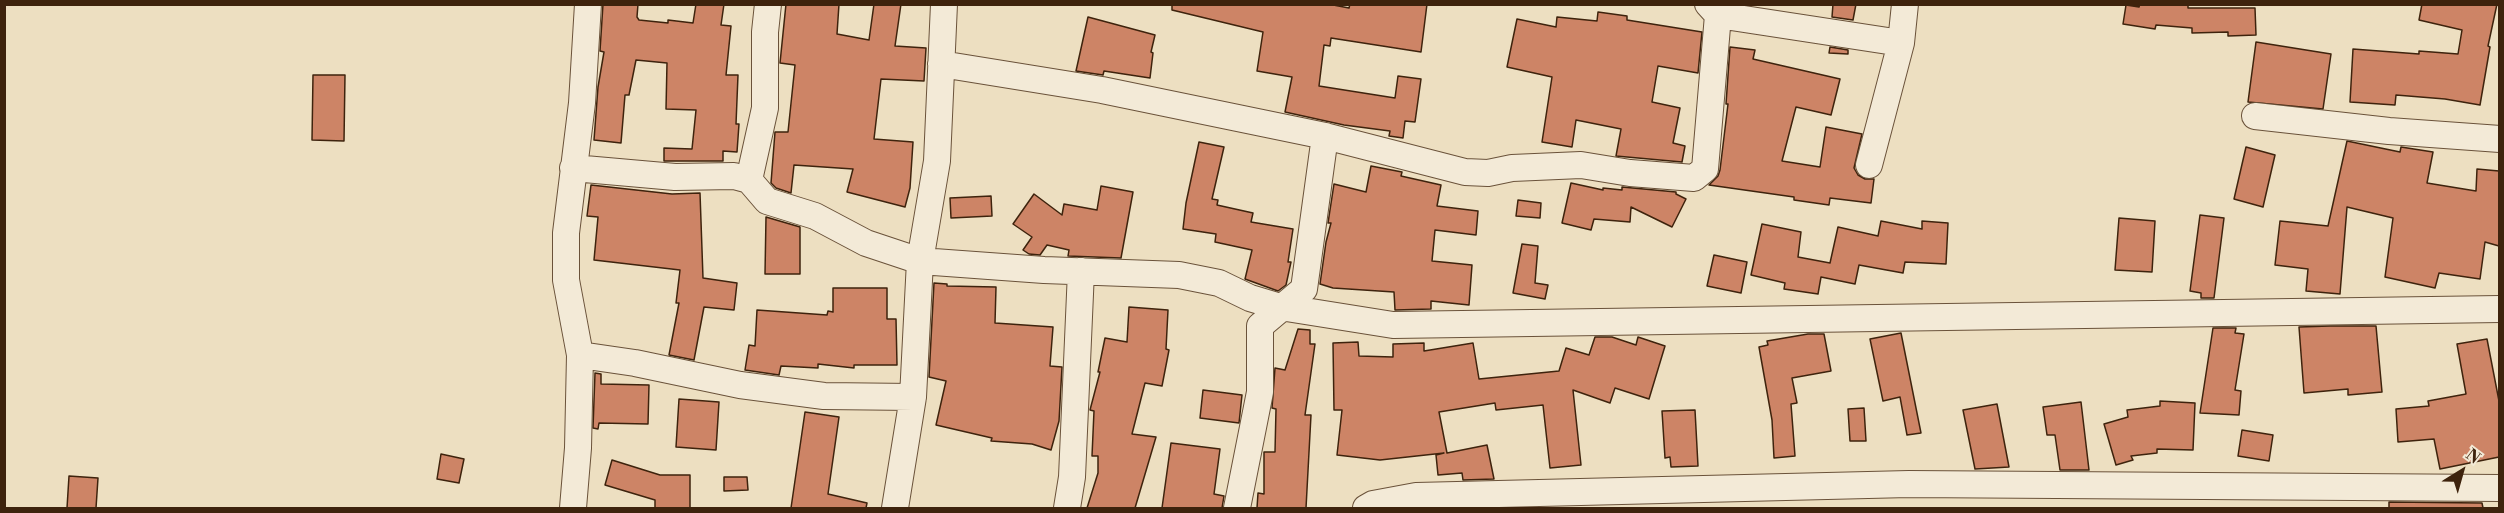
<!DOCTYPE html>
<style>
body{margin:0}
#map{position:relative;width:2504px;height:513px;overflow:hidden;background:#eddfc1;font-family:"Libre Bodoni",serif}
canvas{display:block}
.frame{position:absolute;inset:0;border:6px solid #3e230d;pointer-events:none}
.north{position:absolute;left:2432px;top:441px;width:60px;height:60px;-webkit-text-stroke:4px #f3ead7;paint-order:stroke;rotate:37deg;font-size:16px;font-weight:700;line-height:24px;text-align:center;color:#3e230d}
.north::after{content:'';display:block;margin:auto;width:21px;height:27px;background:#3e230d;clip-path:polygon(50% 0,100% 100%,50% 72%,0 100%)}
</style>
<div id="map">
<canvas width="2504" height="513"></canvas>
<div class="frame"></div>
<div class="north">N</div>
</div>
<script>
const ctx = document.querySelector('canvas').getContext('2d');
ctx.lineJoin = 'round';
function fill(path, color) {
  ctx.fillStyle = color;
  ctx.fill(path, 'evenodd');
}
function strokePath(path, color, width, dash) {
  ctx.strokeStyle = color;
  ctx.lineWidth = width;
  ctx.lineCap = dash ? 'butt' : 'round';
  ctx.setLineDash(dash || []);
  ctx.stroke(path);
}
const building = new Path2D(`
 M603,4H638L637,17L639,20L668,23V20L693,23L696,4H724L721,25L731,26L726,75H738L736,124H739L737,152L723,151V161H664V148L692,149L696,110L666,109L667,63L636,60L629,95H625L621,143L594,140L598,87L604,52L600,51Z
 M786,4H839L837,34L869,40L874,4H901L895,46L926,48L924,81L881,79L874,139L913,142L910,188L905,207L847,192L853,169L794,165L791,193L776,188L771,183L775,132H788L795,65L780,63Z
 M1172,4H1328L1349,8L1350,4H1427L1421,52L1331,38L1330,46L1324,45L1319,86L1395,98L1398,76L1421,79L1415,122L1405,121L1403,138L1389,136L1390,131L1344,125L1285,112L1292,77L1257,71L1263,32L1172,10Z
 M1833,4H1856L1853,20L1832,17Z
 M2140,4H2188V8H2255L2256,35L2228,36V32L2192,33V28L2156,25L2155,29L2123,24L2126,5L2139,7Z
 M2422,4H2497L2488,46L2490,47L2480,105L2445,99L2396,95L2395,105L2350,102L2353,49L2419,54V51L2458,54L2462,30L2419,20Z
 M1598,12L1627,16V20L1702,32L1698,73L1658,66L1652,102L1680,108L1673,143L1685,146L1682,162L1616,156L1621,129L1576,120L1572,147L1542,142L1552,77L1507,67L1517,19L1556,27L1557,17L1597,21Z
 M1088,17L1155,35L1151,52L1153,53L1150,78L1104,71L1103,75L1076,71Z
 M2256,42L2331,54L2323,109L2248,102Z
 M1730,47L1755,50L1753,59L1840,79L1831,115L1796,107L1782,161L1820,167L1826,127L1862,134L1854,168L1858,175L1865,179H1874L1871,203L1830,198L1829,205L1794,200V197L1709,185L1718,176L1720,170L1728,104H1726Z
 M1830,47L1848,50V54L1829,53Z
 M313,75H345L344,141L312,140Z
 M2347,141L2400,152L2401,147L2433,152L2427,183L2476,191L2477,169L2499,171V246L2485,242L2480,279L2439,273L2435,288L2385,277L2393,218L2347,207L2340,294L2306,291L2308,269L2275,265L2280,221L2328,226Z
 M1199,142L1224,147L1212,199L1218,200L1217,205L1253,213L1251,222L1293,229L1288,262H1291L1286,285L1278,291L1245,279L1252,250L1215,242L1216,234L1183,229L1186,203Z
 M2246,147L2275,155L2263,207L2234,199Z
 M1371,166L1402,172L1401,176L1441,185L1437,206L1478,211L1476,235L1435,230L1432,261L1472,265L1469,305L1431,301V309L1395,310L1394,292L1333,288L1320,284L1326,242L1331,223H1328L1334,184L1366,192Z
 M1571,183L1603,190V188L1622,190V187L1676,192V194L1686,199L1672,227L1631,207L1630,222L1594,219L1591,230L1562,223Z
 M591,185L672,194L700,193L703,278L737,283L734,310L704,307L694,360L669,355L679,303H676L680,270L594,260L598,217L587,216Z
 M1101,186L1133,192L1121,258L1068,256L1069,250L1047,245L1040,255L1029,254L1023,250L1032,237L1013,224L1034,194L1062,215L1064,204L1097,210Z
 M991,196L992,216L951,218L950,198Z
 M1518,200L1541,203L1540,218L1516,216Z
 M2200,215L2224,218L2214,298H2201V293L2190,291Z
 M766,217L800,227V274H765Z
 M2119,218L2155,221L2152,272L2115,270Z
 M1881,221L1922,229V221L1948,223L1946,264L1905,262L1903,273L1859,265L1855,284L1821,277L1818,294L1784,289L1785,283L1751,275L1762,224L1801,232L1798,257L1830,263L1838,227L1878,236Z
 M1522,244L1538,246L1535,283L1548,285L1545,299L1513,293Z
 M1714,255L1747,262L1741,293L1707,286Z
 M934,283L947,284V286L996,287L995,323L1053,327L1050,366L1062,367L1059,421L1051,450L1032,444L991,441L992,438L936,425L946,381L929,377Z
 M833,288H887V319H896L897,365H854V368L818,364V368L781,366L779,375L745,370L749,345L755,346L757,310L827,315L828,311L833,312Z
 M1129,307L1168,310L1166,349L1169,350L1162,386L1145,383L1132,434L1156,437L1135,508H1087L1098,473V456H1092L1094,411L1090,410L1100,372H1098L1105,338L1127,342Z
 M2330,326H2376L2382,392L2348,395V389L2304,393L2299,327Z
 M2213,328H2236L2235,333L2244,334L2235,390L2241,391L2239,415L2200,413Z
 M1298,329L1310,330V344H1315L1305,415H1311L1306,508H1257L1258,493L1264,494V452H1275L1276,409L1272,408L1275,368L1285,370Z
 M1901,333L1921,433L1907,435L1900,397L1883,401L1870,339Z
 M1808,334H1824L1831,371L1792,378L1797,403L1791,404L1795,456L1774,458L1772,420L1759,347L1768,345L1767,341Z
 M1595,337H1612L1636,345L1638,337L1665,346L1649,399L1615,388L1610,403L1573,390L1581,465L1550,468L1543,405L1496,410L1495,403L1439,412L1447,453L1487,445L1494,479L1463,480L1462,473L1438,475L1436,455L1444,453L1380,460L1337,455L1342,410H1334L1333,343L1358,342L1359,356L1393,357V344L1424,343V351L1473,343L1479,379L1559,371L1566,348L1589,355Z
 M2487,339L2499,401V457L2440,469L2434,439L2398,442L2396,409L2429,406L2428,401L2466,394L2457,344Z
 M595,373L601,374V384L649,385L648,424L599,423L598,429L593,428Z
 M1203,390L1242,395L1239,423L1200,418Z
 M679,399L719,402L716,450L676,447Z
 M2160,401L2195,403L2193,450L2157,449V453L2131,456L2133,460L2116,465L2104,424L2128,417L2127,410L2160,406Z
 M2081,402L2089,470H2060L2055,435H2047L2043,407Z
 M1997,404L2009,467L1975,469L1963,410Z
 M1864,408L1866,441H1850L1848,409Z
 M1695,410L1698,466L1671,467L1670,457L1665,458L1662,411Z
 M805,412L839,417L828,494L867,503L866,508H791Z
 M2242,430L2273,435L2269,461L2238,456Z
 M1171,443L1220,449L1214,494L1224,496L1222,508H1162Z
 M441,454L464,459L459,483L437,479Z
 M612,460L660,475H690V508H655V500L605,485Z
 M69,476L98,478L96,508H67Z
 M724,477H747L748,490L724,491Z
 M2389,502L2482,503L2483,508H2389Z`);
const minor = new Path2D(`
 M1708,4L1718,15L1901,43
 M941,64L1102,90L1325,136L1465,172L1488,173L1512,168L1581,165L1630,173L1694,178L1705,169L1718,15
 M2255,116L2389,131L2500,139
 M1869,165L1901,43L1905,4
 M573,168L675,177L734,176L749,180L767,201L815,216L866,243L920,261L1044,270L1179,275L1219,283L1250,298L1280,307L1393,325L2500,309
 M749,180L765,108V32L768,4
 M580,355L635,363L740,385L824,396L913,397
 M573,508L578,448L580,355L566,280V233L582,103L588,4
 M895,508L913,397L920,261L937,161L944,4
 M1067,508L1072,477L1081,271
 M1237,508L1260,392V326L1304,289L1325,136
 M1366,508L1373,504L1416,496L1909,484L2500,488`);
fill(building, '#cd8466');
strokePath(building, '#3e230d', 1.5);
strokePath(minor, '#6a523a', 28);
strokePath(minor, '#f3ead7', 26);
</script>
